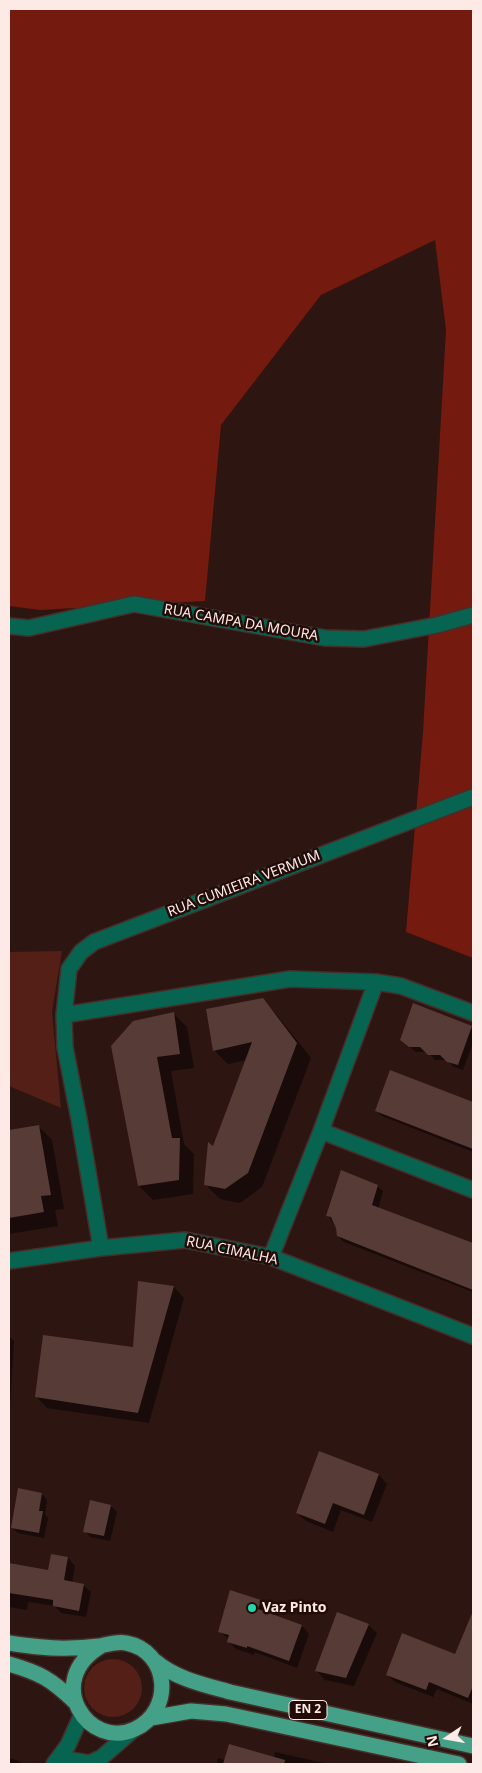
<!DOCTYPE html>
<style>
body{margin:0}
#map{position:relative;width:482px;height:1773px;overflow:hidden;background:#2d1511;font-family:"Noto Sans",sans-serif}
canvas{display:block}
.frame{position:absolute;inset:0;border:10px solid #fdeae7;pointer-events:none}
.north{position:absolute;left:422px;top:1713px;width:50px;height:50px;-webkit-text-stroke:4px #230c08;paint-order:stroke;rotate:258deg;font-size:14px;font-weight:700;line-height:20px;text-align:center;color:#fdeae7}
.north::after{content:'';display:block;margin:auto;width:18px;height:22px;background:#fdeae7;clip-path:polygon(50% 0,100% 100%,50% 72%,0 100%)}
</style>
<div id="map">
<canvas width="482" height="1773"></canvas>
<div class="frame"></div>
<div class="north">N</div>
</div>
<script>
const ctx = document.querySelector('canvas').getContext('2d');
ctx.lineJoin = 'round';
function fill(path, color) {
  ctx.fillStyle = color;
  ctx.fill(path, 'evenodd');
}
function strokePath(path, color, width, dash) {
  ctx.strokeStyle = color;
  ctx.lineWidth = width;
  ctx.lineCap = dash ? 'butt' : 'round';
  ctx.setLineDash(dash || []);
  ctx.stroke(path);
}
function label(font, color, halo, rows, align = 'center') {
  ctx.font = font + ' "Noto Sans",sans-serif';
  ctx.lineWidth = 5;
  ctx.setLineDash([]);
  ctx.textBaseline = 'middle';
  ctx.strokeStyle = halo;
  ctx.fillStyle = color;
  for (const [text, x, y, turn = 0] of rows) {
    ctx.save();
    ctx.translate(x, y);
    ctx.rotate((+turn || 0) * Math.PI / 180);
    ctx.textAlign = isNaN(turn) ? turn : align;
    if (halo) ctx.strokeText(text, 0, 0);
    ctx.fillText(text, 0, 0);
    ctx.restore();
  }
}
const green = new Path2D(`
 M62,951L52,1012L61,1108L9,1086V952Z
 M84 1688a29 29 0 1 1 58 0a29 29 0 1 1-58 0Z`);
const forest = new Path2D(`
 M9,9H473V958L406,932L423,732L446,330L435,240L321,295L221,425L205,601L40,610L9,606Z`);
const shadow = new Path2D(`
 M262,1000L276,1014L311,1058L262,1187L240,1203L220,1199L206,1185L213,1148L247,1060L228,1064L214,1050Z
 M173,1013L187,1027L194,1068L171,1071L184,1144L194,1154L193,1194L153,1200L139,1186L113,1046Z
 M471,1027L473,1030V1043L463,1070L454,1067L446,1060H435L428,1052H416L401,1040Z
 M391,1072L473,1104V1152L382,1116L376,1111Z
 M38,1126L52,1140L64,1209L55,1210L58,1226L9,1234V1131Z
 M377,1186L383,1191L378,1209L473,1245V1292L344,1242L338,1236L337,1228L328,1215Z
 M139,1283L174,1287L184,1298L149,1423L47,1408L37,1397L134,1348Z
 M9,1336L14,1341L9,1424Z
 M379,1475L387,1484L372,1522L341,1510L333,1532L306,1521L297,1513Z
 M42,1494L47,1500L45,1515L48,1518L44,1538L18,1533L12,1527Z
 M91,1502L111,1506L117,1512L110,1541L90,1537L85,1531Z
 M68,1558L75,1566L72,1583L83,1585L91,1592L86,1617L61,1613L55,1606L28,1602L27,1610L9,1607V1565L49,1572Z
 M261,1601L268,1608L266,1614L302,1626L309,1634L297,1668L255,1652L254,1655L236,1649L229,1642V1639L219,1631Z
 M368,1625L377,1633L354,1686L325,1680L317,1671Z
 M465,1633L473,1636V1704L437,1689L433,1697L395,1682L388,1675L456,1655Z
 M275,1752L328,1764H217L218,1758L225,1760L274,1758Z
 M9,1758L19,1761L22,1764H9Z`);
const building = new Path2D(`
 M263,998L297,1043L248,1173L225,1189L204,1185L208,1142L213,1146L252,1042L213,1051L206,1009Z
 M413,1003L472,1026L458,1065L447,1062L440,1055H428L420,1047H409L400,1040Z
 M174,1012L180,1054L157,1057L172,1138H180L179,1180L138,1186L111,1046L133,1021Z
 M390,1070L473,1102V1149L375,1111Z
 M39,1125L51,1195L41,1196L44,1212L9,1218V1130Z
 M341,1170L378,1185L372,1205L473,1243V1290L337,1236L336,1228L331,1217L326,1216Z
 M138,1281L174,1286L138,1413L35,1397L43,1335L133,1347Z
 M319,1451L379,1474L364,1515L333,1503L325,1524L296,1513Z
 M18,1488L42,1493L39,1511H43L39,1533L11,1528Z
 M90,1500L111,1505L104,1536L83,1532Z
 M51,1554L68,1557L64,1580L84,1584L79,1611L53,1606V1600L9,1593V1563L48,1570Z
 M230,1590L261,1600L258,1609L302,1625L289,1661L247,1646V1648L227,1642L229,1635L218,1632Z
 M473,1611V1686L468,1698L429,1682L426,1690L386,1675L402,1633L455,1654Z
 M337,1612L369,1624L346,1678L315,1671Z
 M229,1744L285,1760L284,1764H223Z`);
const minor = new Path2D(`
 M9,626L29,628L134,604L325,638L364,639L437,625L473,615
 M64,1015L290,979L376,982L401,986L473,1013
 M321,1131L473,1190
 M101,1248L79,1119L65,1047L64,1015L69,969L81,952L94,942L473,797
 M271,1257L321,1131L376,982
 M9,1261L101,1248L185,1240L271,1257L473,1336
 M54,1764L72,1760L89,1763L94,1761L101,1758L133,1730
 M54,1764L68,1745L82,1714`);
const major = new Path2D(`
 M9,1643C29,1646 49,1649 70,1648C80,1648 90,1647 100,1646C109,1644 117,1641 126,1643C170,1651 174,1711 135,1729C89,1751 42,1681 101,1646
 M155,1661C176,1679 205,1685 230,1692L473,1746
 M9,1664C40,1673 51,1679 75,1702
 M151,1718L191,1711L226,1714L459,1764`);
const markers = [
 [252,1608,5,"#25d5ae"]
];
const shields = [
 [308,1710,38]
];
const shieldNames = [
 ["EN 2",308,1710]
];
const streetNames = [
 ["RUA CAMPA DA MOURA",241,623,10],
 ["RUA CUMIEIRA VERMUM",244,884,-21],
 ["RUA CIMALHA",232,1251,12]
];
const poiNames = [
 ["Vaz Pinto",262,1608]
];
fill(green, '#531f17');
fill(forest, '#751a0e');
fill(shadow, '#0007');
fill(building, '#573b36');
strokePath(minor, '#462f2b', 18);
strokePath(major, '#462f2b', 18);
strokePath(minor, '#076450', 15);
strokePath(major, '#44a087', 15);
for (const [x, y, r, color] of markers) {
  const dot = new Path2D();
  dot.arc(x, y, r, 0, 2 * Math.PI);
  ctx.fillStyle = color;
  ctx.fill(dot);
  strokePath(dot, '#230c08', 2);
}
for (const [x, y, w] of shields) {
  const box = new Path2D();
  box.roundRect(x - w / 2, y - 9.5, w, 19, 4);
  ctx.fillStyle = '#230c08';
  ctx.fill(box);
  strokePath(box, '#fdeae7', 1);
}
label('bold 12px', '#fdeae7', null, shieldNames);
label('14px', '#fdeae7', '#230c08', streetNames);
label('bold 14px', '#fdeae7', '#230c08', poiNames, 'left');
</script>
